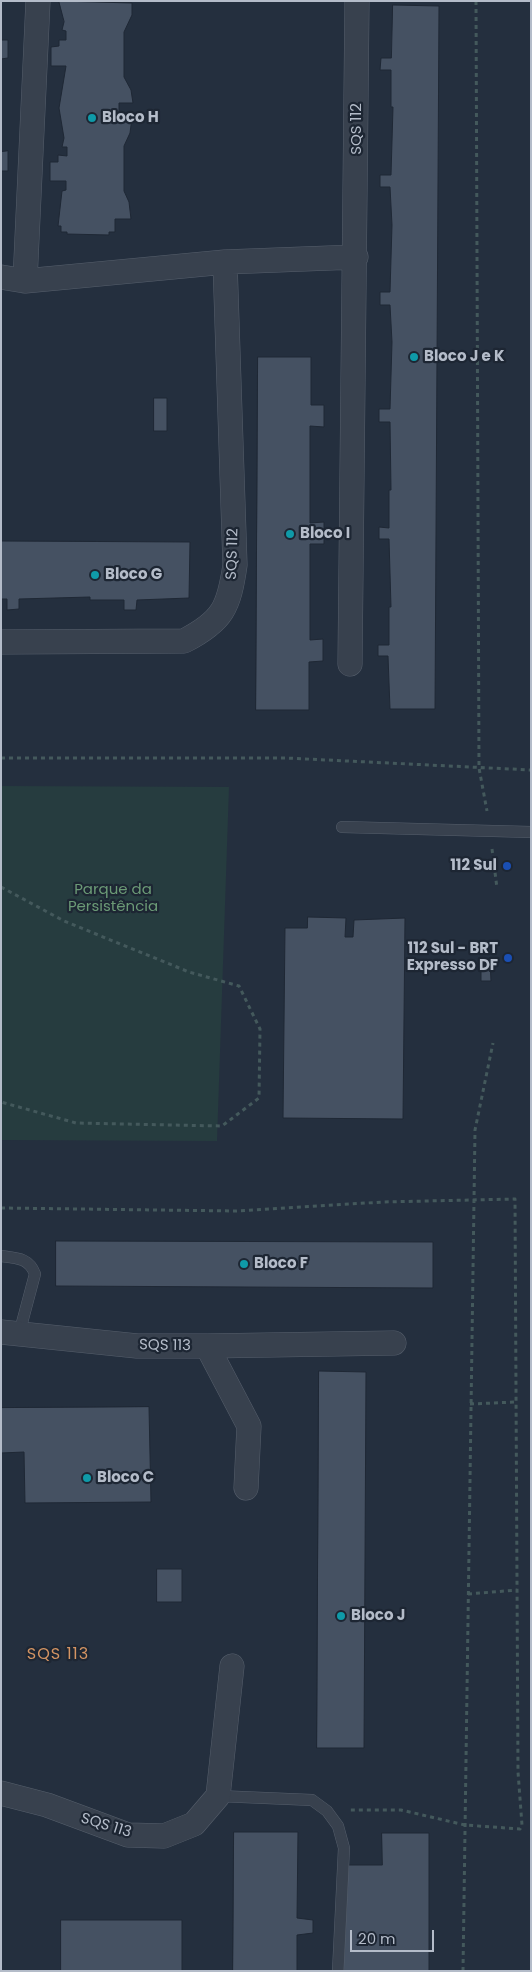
<!DOCTYPE html>
<meta charset="utf-8">
<style>
body{margin:0}
#map{position:relative;width:532px;height:1972px;overflow:hidden;background:#242f3e;font-family:Poppins,sans-serif}
canvas{display:block}
.frame{position:absolute;inset:0;border:2px solid #b4bcc9;pointer-events:none}
.scale{position:absolute;left:350px;top:1930px;width:84px;height:22px;box-sizing:border-box;border:2px solid #b4bcc9;border-top:0;padding-left:6px;font-size:15px;line-height:18px;white-space:nowrap;color:#b4bcc9;-webkit-text-stroke:4px #1d2633;paint-order:stroke}
</style>
<div id="map">
<canvas width="532" height="1972"></canvas>
<div class="frame"></div>
<div class="scale">20 m</div>
</div>
<script>
const ctx = document.querySelector('canvas').getContext('2d');
ctx.lineJoin = 'round';
function fill(path, color) {
  ctx.fillStyle = color;
  ctx.fill(path, 'evenodd');
}
function strokePath(path, color, width, dash) {
  ctx.strokeStyle = color;
  ctx.lineWidth = width;
  ctx.lineCap = dash ? 'butt' : 'round';
  ctx.setLineDash(dash || []);
  ctx.stroke(path);
}
function label(font, color, halo, rows, align = 'center') {
  ctx.font = font + ' Poppins,sans-serif';
  ctx.lineWidth = 4.5;
  ctx.setLineDash([]);
  ctx.textBaseline = 'middle';
  ctx.strokeStyle = halo;
  ctx.fillStyle = color;
  for (const [text, x, y, turn = 0] of rows) {
    ctx.save();
    ctx.translate(x, y);
    ctx.rotate((+turn || 0) * Math.PI / 180);
    ctx.textAlign = isNaN(turn) ? turn : align;
    if (halo) ctx.strokeText(text, 0, 0);
    ctx.fillText(text, 0, 0);
    ctx.restore();
  }
}
const green = new Path2D(`
 M1,786L229,787L217,1141L1,1140Z`);
const building = new Path2D(`
 M59,1L132,3V15L124,32V77L131,90L133,103H119V118H132L130,133L124,146V191L129,202L131,219H115V232H109V235L67,234V232H61V226H58L62,191L66,190V181H50V162H58V155L67,156V147H62L64,138L59,108L66,66H51V47L59,46V40H66V31L62,30L64,22Z
 M393,5L439,6L435,709H390L388,656H378V645H389V607H391L389,539H379V527L389,528V490H391L390,422H379V409H390L392,342L390,305H380V292H390L392,225L390,187H380V175H391L393,107H391V70H380L381,58H391Z
 M1,40H8V58L1,59Z
 M8,151V171H1V152Z
 M258,357H311V405H324V427L310,426V523L324,522V544H310V640L323,639V661L309,662V710H256Z
 M154,398H167V431H154Z
 M1,541L190,542L189,598L137,600L136,610H124V600H90V597L19,599V609L7,610V599H1Z
 M308,917L346,918L345,937H353L354,920L405,918L403,1119L283,1118L285,928H307Z
 M490,960L491,981H481V961Z
 M56,1241L433,1242V1288L56,1286Z
 M319,1371L366,1372L364,1748H317Z
 M149,1407L151,1502L25,1503L24,1452L1,1453V1408Z
 M157,1569H182V1602H157Z
 M234,1832H298L297,1918L313,1920V1933L297,1935V1971H233Z
 M382,1833H429V1971H340L341,1865H382Z
 M61,1920H182V1971H61Z`);
const path = new Path2D(`
 M476,1L479,768L487,811
 M1,758H286L531,770
 M492,849L497,888
 M1,887L64,921L189,972L239,986L260,1029L259,1098L222,1126L76,1123L1,1102
 M1,1208L236,1211L383,1202L515,1199L518,1772L522,1825L520,1829L465,1825L401,1810H350
 M470,1404L516,1402
 M468,1594L517,1590
 M463,1971L475,1130L493,1043`);
const lane = new Path2D(`
 M342,827L531,832
 M1,1256C17,1258 29,1258 35,1274L19,1334
 M218,1796L312,1800L327,1811L338,1826L344,1848L338,1971`);
const street = new Path2D(`
 M225,262L356,257
 M1,277L25,281L225,262L235,565C229,607 223,621 184,641L1,642
 M25,281L38,1
 M350,664L357,1
 M1,1332L137,1346H207L249,1426L246,1488
 M207,1346L394,1343
 M1,1793L47,1805L128,1835L164,1836L194,1824L218,1796L232,1666`);
const markers = [
 [92,118,5,"#0f9aa8"],
 [414,357,5,"#0f9aa8"],
 [290,534,5,"#0f9aa8"],
 [95,575,5,"#0f9aa8"],
 [507,866,5,"#1a4fb4"],
 [508,958,5,"#1a4fb4"],
 [244,1264,5,"#0f9aa8"],
 [87,1478,5,"#0f9aa8"],
 [341,1616,5,"#0f9aa8"]
];
const poiNames = [
 ["Bloco H",102,118],
 ["Bloco J e K",424,357],
 ["Bloco I",300,534],
 ["Bloco G",105,575],
 ["112 Sul",497,866,"right"],
 ["112 Sul - BRT",498,949,"right"],
 ["Expresso DF",498,966,"right"],
 ["Bloco F",254,1264],
 ["Bloco C",97,1478],
 ["Bloco J",351,1616]
];
const streetNames = [
 ["SQS 112",357,129,-90],
 ["SQS 112",233,554,-88],
 ["SQS 113",165,1346,1],
 ["SQS 113",106,1826,17]
];
const parkNames = [
 ["Parque da",113,890],
 ["Persistência",113,907]
];
const neighbourhoodNames = [
 ["SQS 113",58,1655]
];
fill(green, '#263c3f');
fill(building, '#455162');
strokePath(building, '#1f2835', 1);
strokePath(lane, '#565f6c', 12);
strokePath(street, '#565f6c', 25);
strokePath(path, '#44595c', 3, [4, 4]);
strokePath(lane, '#38414e', 11);
strokePath(street, '#38414e', 24);
for (const [x, y, r, color] of markers) {
  const dot = new Path2D();
  dot.arc(x, y, r, 0, 2 * Math.PI);
  ctx.fillStyle = color;
  ctx.fill(dot);
  strokePath(dot, '#1d2633', 2);
}
label('bold 15px', '#b4bcc9', '#1d2633', poiNames, 'left');
label('15px', '#b4bcc9', '#1d2633', streetNames);
label('15px', '#6b9a76', '#1d2633', parkNames);
ctx.letterSpacing = '1px';
label('16px', '#d59563', '#1d2633', neighbourhoodNames);
ctx.letterSpacing = '0px';
</script>
